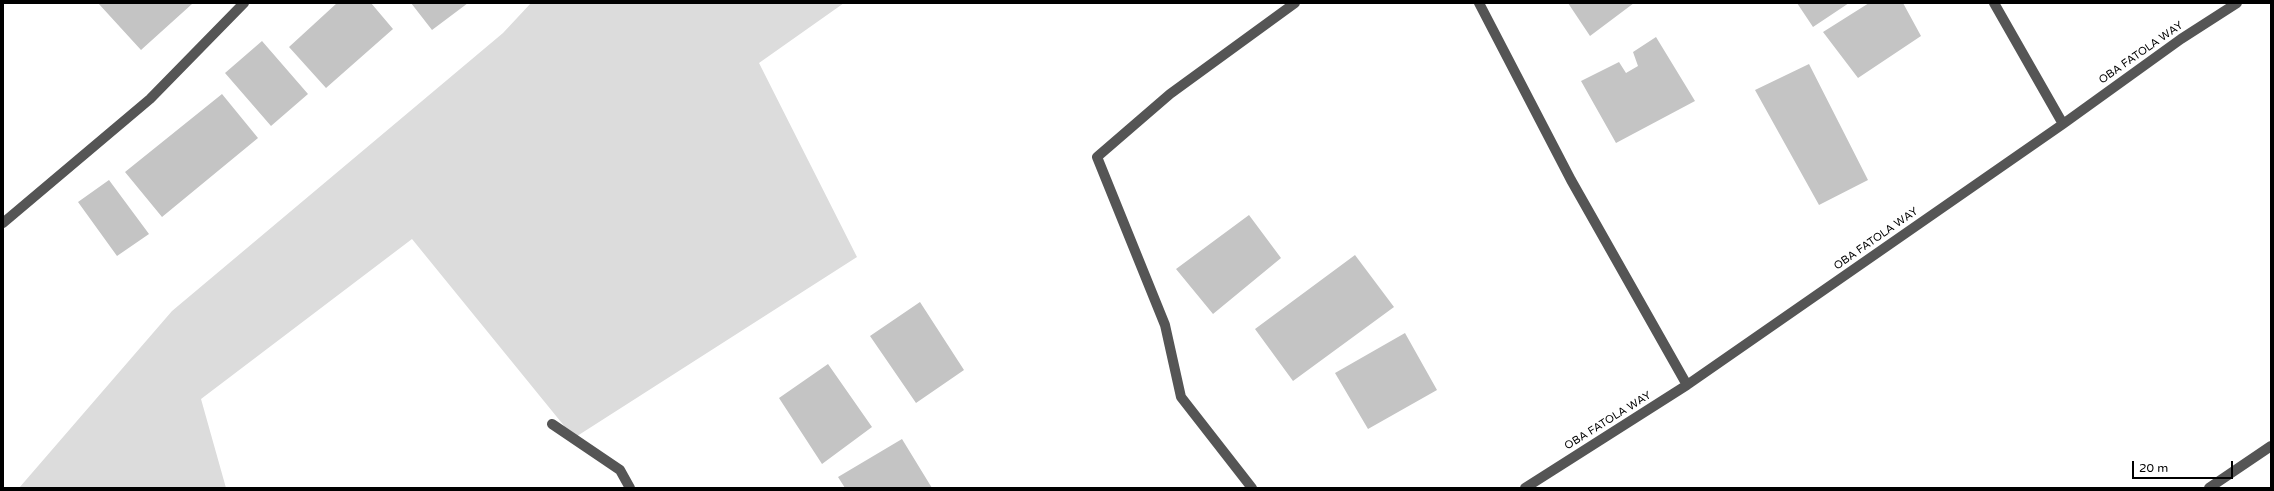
<!DOCTYPE html>
<style>
body{margin:0}
#map{position:relative;width:2274px;height:491px;overflow:hidden;background:#fff;font-family:"Varela Round",sans-serif}
canvas{display:block}
.frame{position:absolute;inset:0;border:4px solid #000;pointer-events:none}
.scale{position:absolute;left:2132px;top:461px;width:101px;height:18px;box-sizing:border-box;border:2px solid #000;border-top:0;padding-left:5px;font-size:12px;line-height:14px;white-space:nowrap;color:#000;-webkit-text-stroke:3px #fff;paint-order:stroke}
</style>
<div id="map">
<canvas width="2274" height="491"></canvas>
<div class="frame"></div>
<div class="scale">20 m</div>
</div>
<script>
const ctx = document.querySelector('canvas').getContext('2d');
ctx.lineJoin = 'round';
function fill(path, color) {
  ctx.fillStyle = color;
  ctx.fill(path, 'evenodd');
}
function strokePath(path, color, width, dash) {
  ctx.strokeStyle = color;
  ctx.lineWidth = width;
  ctx.lineCap = dash ? 'butt' : 'round';
  ctx.setLineDash(dash || []);
  ctx.stroke(path);
}
function label(font, color, halo, rows, align = 'center') {
  ctx.font = font + ' "Varela Round",sans-serif';
  ctx.lineWidth = 3.5;
  ctx.setLineDash([]);
  ctx.textBaseline = 'middle';
  ctx.strokeStyle = halo;
  ctx.fillStyle = color;
  for (const [text, x, y, turn = 0] of rows) {
    ctx.save();
    ctx.translate(x, y);
    ctx.rotate((+turn || 0) * Math.PI / 180);
    ctx.textAlign = isNaN(turn) ? turn : align;
    if (halo) ctx.strokeText(text, 0, 0);
    ctx.fillText(text, 0, 0);
    ctx.restore();
  }
}
const green = new Path2D(`
 M531,3H844L759,63L857,257L574,438L412,239L201,399L226,488H19L172,311L503,33Z`);
const building = new Path2D(`
 M98,3H191L192,4L141,50Z
 M337,3H371L393,29L326,88L289,47Z
 M411,3H468L432,30Z
 M1568,3H1634L1590,36Z
 M1797,3H1849L1813,27Z
 M1869,3H1903L1921,36L1858,78L1823,32Z
 M1656,37L1695,101L1616,143L1581,81L1619,62L1626,73L1638,66L1633,52Z
 M262,41L308,94L271,126L225,73Z
 M1809,64L1868,180L1819,205L1755,90Z
 M222,94L258,138L162,217L125,172Z
 M109,180L149,234L117,256L78,202Z
 M1249,215L1281,258L1213,314L1176,269Z
 M1355,255L1394,307L1293,381L1255,329Z
 M920,302L964,370L916,403L870,336Z
 M1405,333L1437,390L1368,429L1335,373Z
 M828,364L872,427L822,464L779,398Z
 M902,439L932,488H845L838,477Z`);
const minor = new Path2D(`
 M1479,3L1571,180L1687,385
 M1994,3L2063,124
 M3,223L150,99L244,3
 M552,424L620,470L630,488
 M1252,488L1181,397L1165,325L1097,157L1170,94L1295,3
 M1525,488L1687,385L2063,124L2181,39L2237,3
 M2209,488L2271,446`);
const streetNames = [
 ["OBA FATOLA WAY",2141,53,-35],
 ["OBA FATOLA WAY",1876,239,-35],
 ["OBA FATOLA WAY",1608,421,-32]
];
fill(green, '#dcdcdc');
fill(building, '#c4c4c4');
strokePath(minor, '#555', 10);
label('11px', '#000', '#fff', streetNames);
</script>
